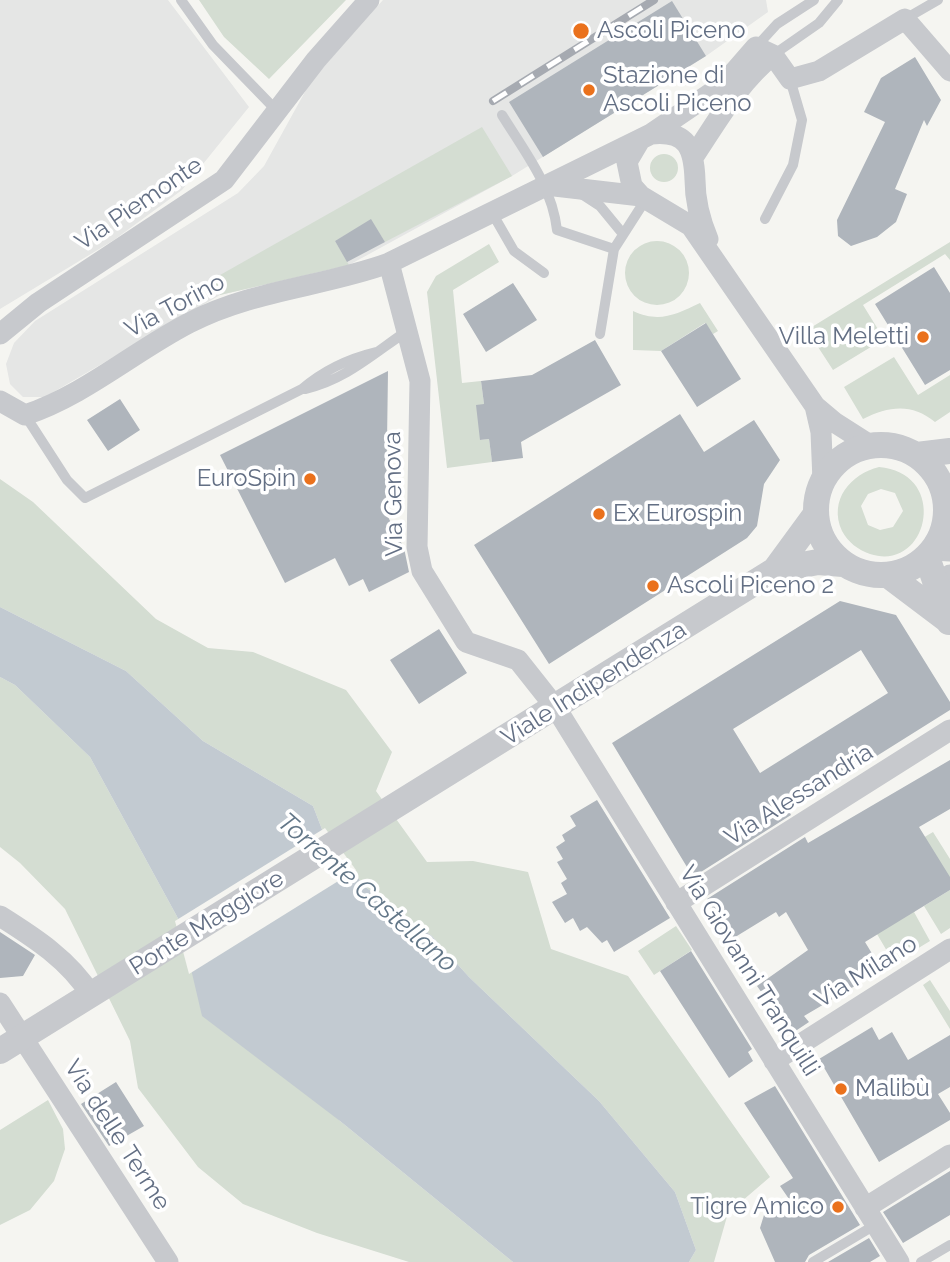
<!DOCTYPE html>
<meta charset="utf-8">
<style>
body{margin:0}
canvas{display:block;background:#f5f5f1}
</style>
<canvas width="950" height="1262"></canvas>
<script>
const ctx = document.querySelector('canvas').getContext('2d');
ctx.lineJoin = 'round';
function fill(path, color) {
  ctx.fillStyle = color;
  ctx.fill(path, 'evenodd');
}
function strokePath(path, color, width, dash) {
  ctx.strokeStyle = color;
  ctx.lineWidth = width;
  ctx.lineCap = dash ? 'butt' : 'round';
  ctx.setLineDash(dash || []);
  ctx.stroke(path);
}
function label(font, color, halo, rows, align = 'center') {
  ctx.font = font + ' Raleway,sans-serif';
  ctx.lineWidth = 7;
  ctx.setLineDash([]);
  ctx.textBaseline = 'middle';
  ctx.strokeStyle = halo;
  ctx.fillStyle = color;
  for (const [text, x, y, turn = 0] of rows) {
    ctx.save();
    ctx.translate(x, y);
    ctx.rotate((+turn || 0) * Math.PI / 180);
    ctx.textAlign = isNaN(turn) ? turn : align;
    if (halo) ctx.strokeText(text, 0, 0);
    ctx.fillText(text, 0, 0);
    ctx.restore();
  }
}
const built = new Path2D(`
 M0,0H168L249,107L182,190L114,240L0,309Z
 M383,0H766L768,12L706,56L512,176L349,265L220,295L45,397H23L10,384L6,364L14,343L35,321L238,193L264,166L311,81Z`);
const green = new Path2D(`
 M199,0H346L269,79L224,37Z
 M482,127L512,176L385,242L371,220L335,241L349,265L220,295L213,279Z
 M650 168a14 14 0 1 1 28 0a14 14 0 1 1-28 0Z
 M625 273a32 32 0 1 1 64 0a32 32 0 1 1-64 0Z
 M950,242V260L945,254L863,305L884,339L833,370L807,330Z
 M489,244L499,262L453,290L462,383L481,381L484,404L480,440L489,439L492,462L447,468L427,292L436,276Z
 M700,303L718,331L713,334L705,323L661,351L633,350V311C659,323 675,315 700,303Z
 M894,357L918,395L950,375V412L935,422C912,403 889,406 863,419L844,387Z
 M879,467C950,473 929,573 870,554C858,550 848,542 842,531C828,500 851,474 879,467ZM881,489L895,493L903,511L893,527L880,530L868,525L861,506L868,494Z
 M0,479L33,502L156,619L208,648L253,652L346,690L392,752L376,791L427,862L473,861L528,872L551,949L628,976L770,1177L728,1213L714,1262H689L696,1250L675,1192L599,1101L469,977L432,936L364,886L323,832L313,806L203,741L126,671L0,607Z
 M0,677L15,685L90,757L180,922L340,1121L513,1262H409L317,1233L243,1204L198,1167L138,1088L130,1041L65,909L20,863L0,847Z
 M933,832L950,859V877L914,912L930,941L894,963L847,883Z
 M950,890V928L941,934L924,906Z
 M676,926L692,950L654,975L638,951Z
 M930,980L950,1011V1029L923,985Z
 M48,1100L63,1129L65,1149L54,1181L30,1210L0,1225V1130Z`);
const water = new Path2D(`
 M0,607L126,671L203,741L313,806L323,832L364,886L432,936L469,977L599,1101L675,1192L696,1250L689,1262H513L340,1121L202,1016L180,922L90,757L15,685L0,677Z`);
const pier = new Path2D(`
 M325,828L356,870L189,974L175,921Z`);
const building = new Path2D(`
 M672,1L706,56L543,157L509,102Z
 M915,57L941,100L927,126L924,120L895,189L907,194L896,222L877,237L851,246L838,236L837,220L885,122L864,112L881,78Z
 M371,219L385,242L347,262L335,241Z
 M934,267L950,293V370L925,385L875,304Z
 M513,283L537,320L486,352L463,314Z
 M706,323L741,379L697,407L661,351Z
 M595,340L621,385L521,442L523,458L492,462L489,439L480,440L476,405L484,404L481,381L532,375Z
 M388,371L386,513L404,548L409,572L369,592L363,579L349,586L335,558L285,583L220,455Z
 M120,399L140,430L108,451L87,420Z
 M680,414L704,452L754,420L780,460L764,484L757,526L747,538L549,664L474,545Z
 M840,601L896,615L950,702V710L789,811L791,815L693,877L612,743ZM861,650L888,693L760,773L733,729Z
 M439,629L467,673L419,704L390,660Z
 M950,760V809L919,827L950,877V890L865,942L882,970L804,1016L809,1022L791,1034L757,986L808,950L786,912L779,917L776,912L732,939L707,899L805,837L808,843Z
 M597,800L670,918L614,952L607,940L602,943L587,927L580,931L573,918L565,923L552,902L567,894L561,883L567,879L557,862L563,859L556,847L565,841L562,835L576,826L570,816Z
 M0,932L35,955L23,976L0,978Z
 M691,951L752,1049L748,1052L753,1061L729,1078L660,971Z
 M872,1027L879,1040L892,1032L908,1060L950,1035V1087L938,1094L950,1113V1120L879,1162L819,1059Z
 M116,1082L144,1126L109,1146L81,1104Z
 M775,1086L860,1225L809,1255L805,1262H775L760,1228L764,1215L789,1199L780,1186L793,1178L744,1103Z
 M950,1171V1215L903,1243L883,1212Z
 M869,1238L880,1256L870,1262H828Z`);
const service = new Path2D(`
 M181,0L213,45L276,110
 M905,19L938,0
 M756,47L777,24L814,0
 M773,55L819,23L838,0
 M502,115C525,152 552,186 557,230L614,249
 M580,193L600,206L623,234
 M491,211L514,251L544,273
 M765,219L793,165L802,120L790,79
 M600,334L614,249L646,199
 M305,389C345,380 373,354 407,331
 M25,415L67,480L85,498L302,389C324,370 347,359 376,352
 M813,1262L875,1225
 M921,1262L950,1245`);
const minor = new Path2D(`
 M651,134C688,130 694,149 695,180C695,200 700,220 708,239
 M640,140L627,162L632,186L641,196L691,226L815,406L834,422L870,445
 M694,156C718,120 739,82 773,55
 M546,185L641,196
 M389,263L420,381L417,547L422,571L466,642L518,660L556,708L899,1262
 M0,334L38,303L224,180L316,60L369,0
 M0,401L25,415C85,395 133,352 189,323C252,290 323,287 389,263L651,134L723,85L756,47L773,55L790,79L819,71L905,19L950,71
 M815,406L821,432L823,481
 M947,510L950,513
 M933,550L950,551
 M941,594L950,575
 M676,903L950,730
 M0,916C35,938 69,960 91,995
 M0,1003L168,1262
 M774,1061L950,949
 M865,1208L950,1155`);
const tertiary = new Path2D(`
 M816 510a65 65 0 1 1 130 0a65 65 0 1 1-130 0Z
 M917,455L950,451
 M927,557L949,622
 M775,570L816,514
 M888,575L949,621
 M0,1051L775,570L818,562L843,564`);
const rail = new Path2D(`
 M493,101L654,0`);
const markers = [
 [581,31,9,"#ea711c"],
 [589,90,7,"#ea711c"],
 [923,337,7,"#ea711c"],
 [310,479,7,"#ea711c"],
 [599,514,7,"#ea711c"],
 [653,586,7,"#ea711c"],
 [841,1089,7,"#ea711c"],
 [838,1207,7,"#ea711c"]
];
const poiNames = [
 ["Ascoli Piceno",597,31],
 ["Stazione di",603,76],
 ["Ascoli Piceno",603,104],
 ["Villa Meletti",909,337,"right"],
 ["EuroSpin",296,479,"right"],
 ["Ex Eurospin",613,514],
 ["Ascoli Piceno 2",667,586],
 ["Malibù",855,1089],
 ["Tigre Amico",824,1207,"right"]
];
const streetNames = [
 ["Via Piemonte",139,204,-34],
 ["Via Torino",175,306,-28],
 ["Via Genova",394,494,-91],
 ["Viale Indipendenza",594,684,-32],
 ["Via Alessandria",799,795,-32],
 ["Ponte Maggiore",207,923,-32],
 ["Via Giovanni Tranquilli",749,971,58],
 ["Via Milano",866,972,-32],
 ["Via delle Terme",117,1135,57]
];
const waterNames = [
 ["Torrente Castellano",367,893,41]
];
fill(built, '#e5e6e5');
fill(green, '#d4ddd2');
fill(water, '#c2cad1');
fill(pier, '#f5f5f1');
fill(building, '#afb5bc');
strokePath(service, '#c7c9cd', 10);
strokePath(minor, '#c7c9cd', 21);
strokePath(tertiary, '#c7c9cd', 26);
strokePath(rail, '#a6aab1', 8);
strokePath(rail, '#fff', 5, [16]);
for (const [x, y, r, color] of markers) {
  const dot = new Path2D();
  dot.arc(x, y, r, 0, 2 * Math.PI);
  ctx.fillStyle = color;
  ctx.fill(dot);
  strokePath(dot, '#fff', 2.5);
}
label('24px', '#636f84', '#fff', poiNames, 'left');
label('24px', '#636f84', '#fff', streetNames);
label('italic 26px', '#637788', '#fff', waterNames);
</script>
